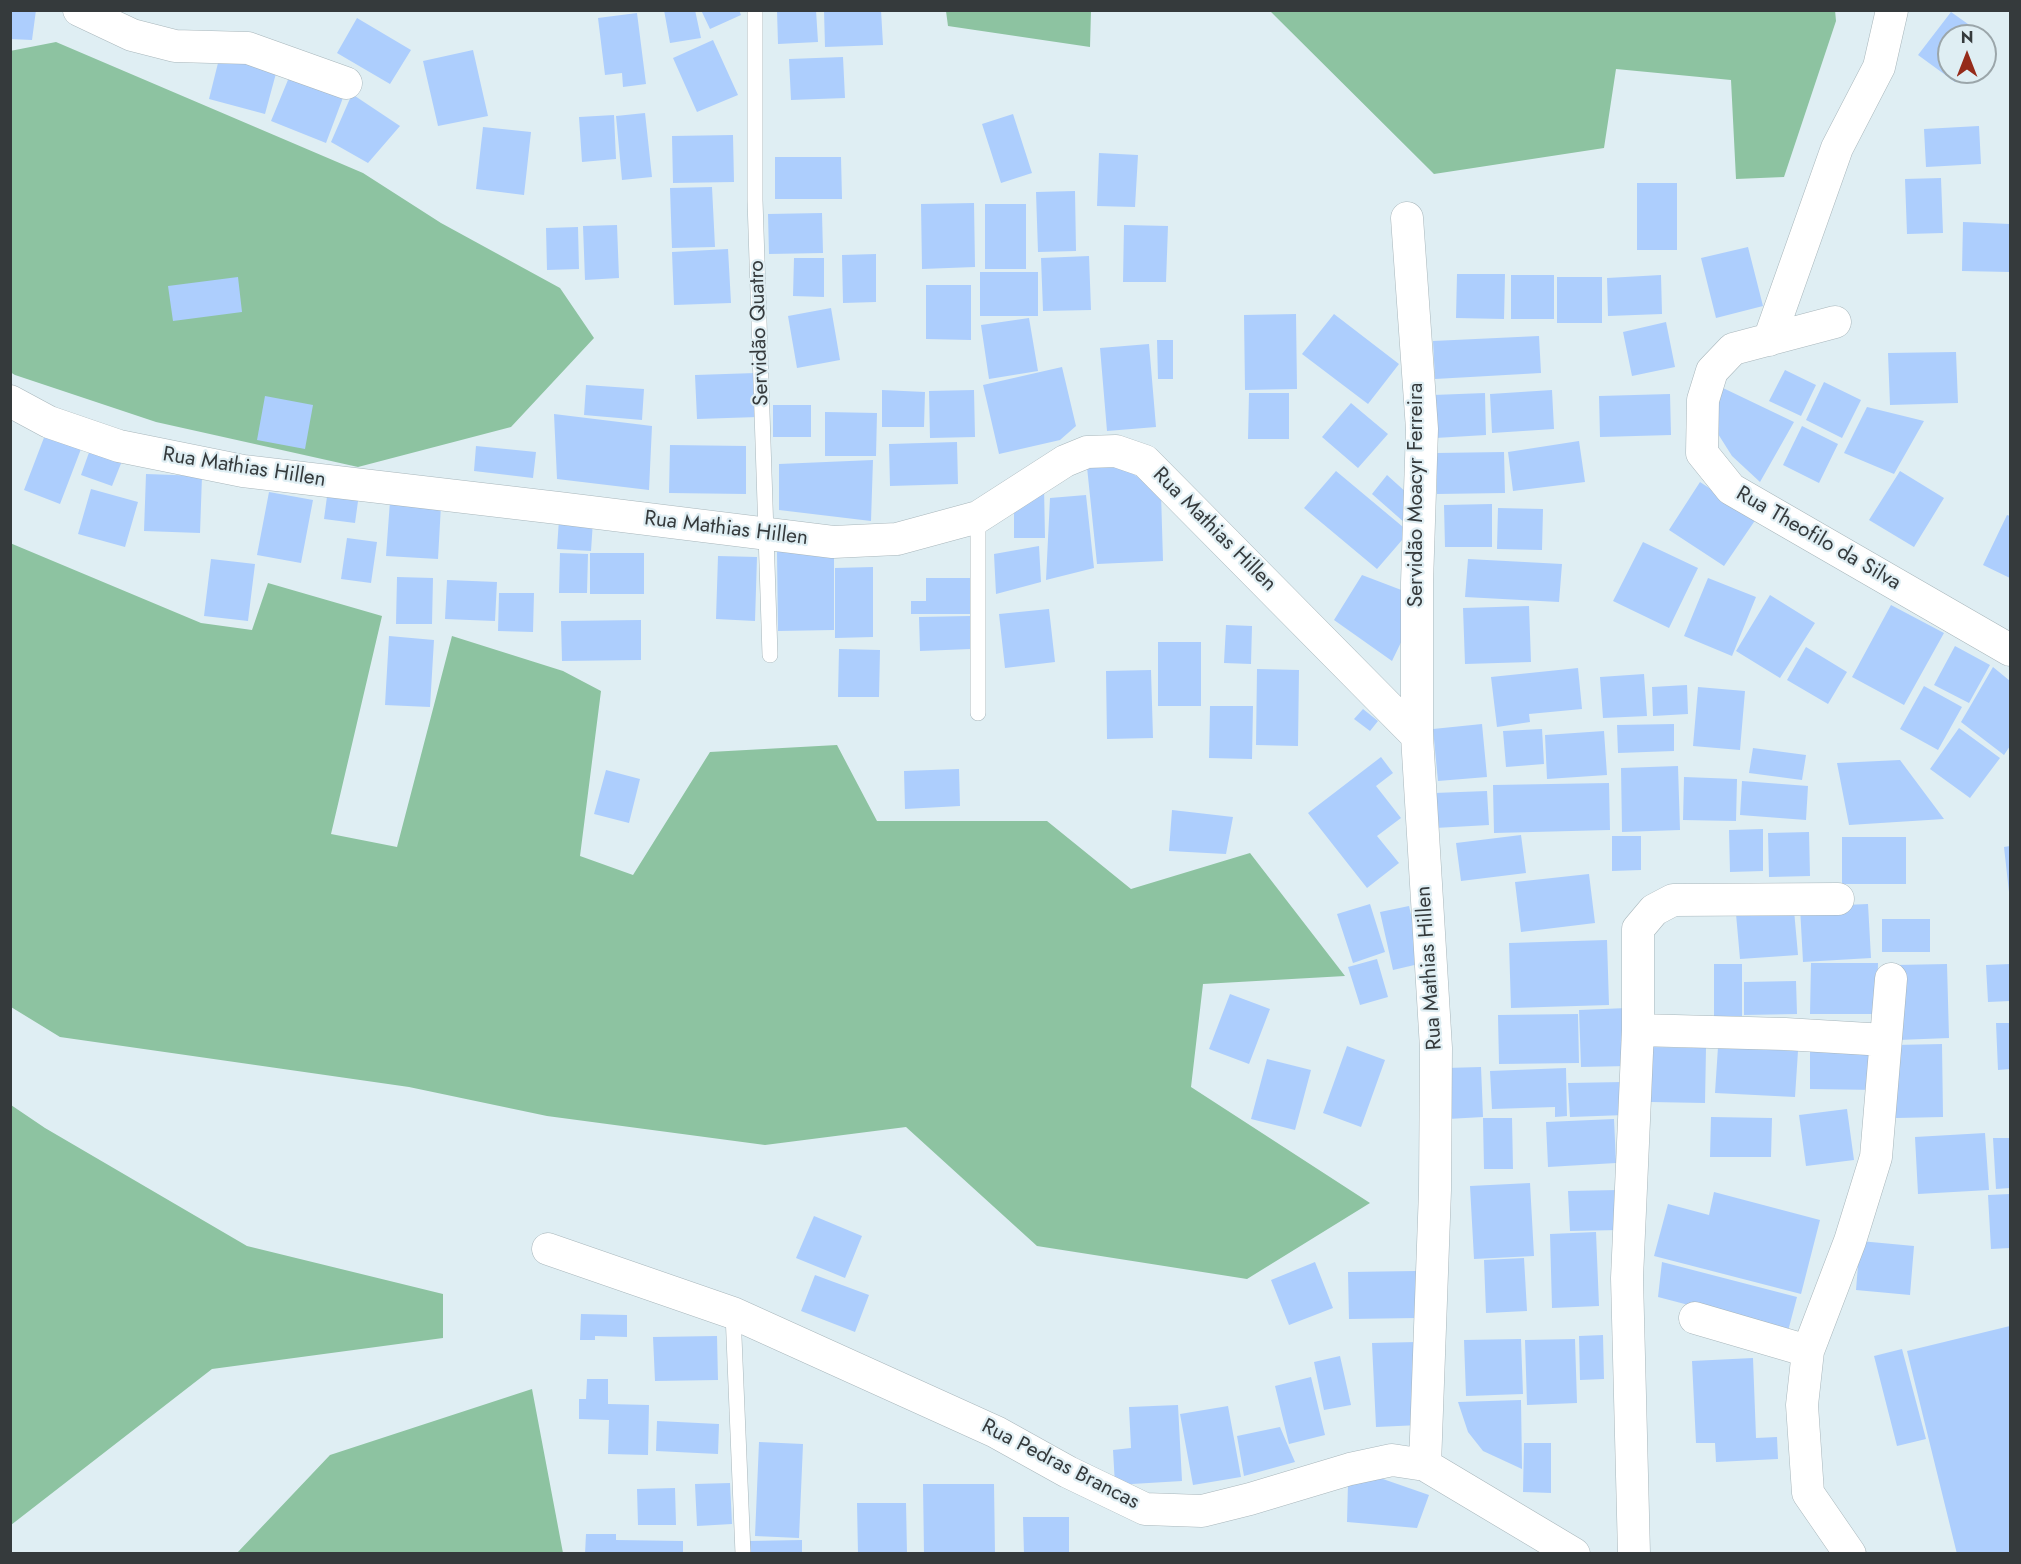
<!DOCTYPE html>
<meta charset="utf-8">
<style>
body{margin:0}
#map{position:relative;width:2021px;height:1564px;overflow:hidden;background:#dfeef3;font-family:Jost,sans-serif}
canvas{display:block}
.frame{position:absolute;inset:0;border:12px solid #353a3c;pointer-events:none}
.north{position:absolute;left:1937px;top:24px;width:60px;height:60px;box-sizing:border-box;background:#dfeef3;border:2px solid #9ba6aa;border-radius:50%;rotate:0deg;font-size:16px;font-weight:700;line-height:24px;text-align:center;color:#353a3c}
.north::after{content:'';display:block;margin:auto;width:21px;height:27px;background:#952b1a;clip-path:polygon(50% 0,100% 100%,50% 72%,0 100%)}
</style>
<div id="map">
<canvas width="2021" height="1564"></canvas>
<div class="frame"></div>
<div class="north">N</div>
</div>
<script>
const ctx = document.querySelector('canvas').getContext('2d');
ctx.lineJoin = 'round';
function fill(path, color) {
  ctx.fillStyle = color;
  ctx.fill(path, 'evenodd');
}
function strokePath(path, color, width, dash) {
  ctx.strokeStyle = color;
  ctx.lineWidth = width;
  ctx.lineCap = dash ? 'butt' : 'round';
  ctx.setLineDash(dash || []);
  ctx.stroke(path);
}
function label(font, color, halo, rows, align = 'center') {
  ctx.font = font + ' Jost,sans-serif';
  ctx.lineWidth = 4.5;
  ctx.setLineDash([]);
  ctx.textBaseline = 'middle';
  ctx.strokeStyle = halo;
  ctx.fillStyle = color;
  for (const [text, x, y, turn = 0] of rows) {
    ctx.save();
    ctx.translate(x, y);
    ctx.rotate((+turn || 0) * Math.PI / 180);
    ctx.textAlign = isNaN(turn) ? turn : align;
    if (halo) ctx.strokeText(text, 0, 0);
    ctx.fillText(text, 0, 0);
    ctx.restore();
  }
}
const forest = new Path2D(`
 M1835,10L1836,21L1784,177L1736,179L1731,80L1616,69L1604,148L1434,174L1270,11Z
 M946,11H1091L1090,47L948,26Z
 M56,42L363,173L441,223L560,288L594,338L511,427L358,467L156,422L15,375L10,372V51Z
 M10,543L201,623L252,630L268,583L382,616L331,834L397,847L452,636L563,671L601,691L580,856L633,875L710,752L837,745L877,821H1047L1131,889L1250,853L1345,976L1203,984L1191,1087L1370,1203L1247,1279L1037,1246L906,1127L765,1145L547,1116L409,1087L60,1037L11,1007Z
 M11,1105L45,1128L247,1246L443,1294V1338L212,1369L11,1525Z
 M532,1389L563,1553H237L330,1455Z`);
const building = new Path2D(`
 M10,10H36L32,40L10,39Z
 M664,10H695L701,38L670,43Z
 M701,10H739L741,15L710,29Z
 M777,10H816L818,42L778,44Z
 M824,10H881L883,45L825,47Z
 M1951,12L1985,36H1949V72H1962L1955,82L1918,55Z
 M637,13L646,84L623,87L622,73L605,75L598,18Z
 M357,18L411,50L390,84L337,53Z
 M713,40L738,95L697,112L673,58Z
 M473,50L488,116L438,126L423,61Z
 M221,51L278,66L265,114L209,99Z
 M843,57L845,98L791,100L789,59Z
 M290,75L344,95L326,143L271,121Z
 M352,94L400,126L368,163L331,142Z
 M645,113L652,177L622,180L616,116Z
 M1013,114L1032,173L1001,183L982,124Z
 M614,115L616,159L582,162L579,117Z
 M1979,126L1981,164L1926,167L1924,129Z
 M483,127L531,132L524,195L476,189Z
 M733,135L734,182L673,183L672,136Z
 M1099,153L1138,155L1135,207L1097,206Z
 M775,157H841L842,199H775Z
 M1941,178L1943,233L1907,234L1905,179Z
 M1637,183H1677V250H1637Z
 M712,187L715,247L672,248L670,188Z
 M1075,191L1076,251L1038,252L1036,192Z
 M974,203L975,267L922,269L921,204Z
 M985,204H1026V269H985Z
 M822,213L823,253L769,254L768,214Z
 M1963,222L2010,224V272L1962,271Z
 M617,225L619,278L585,280L583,226Z
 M1124,225L1168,226L1166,282H1123Z
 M578,227L579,269L547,270L546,228Z
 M1748,247L1763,306L1716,318L1701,258Z
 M728,249L731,303L674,305L672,252Z
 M876,254V302L843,303L842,255Z
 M1089,256L1091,310L1043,311L1041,258Z
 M794,258H824V297L793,296Z
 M980,272H1038V316H980Z
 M1457,274H1505L1504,319L1456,318Z
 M1511,275H1554V319H1511Z
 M1661,275L1662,314L1608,316L1607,278Z
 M238,277L242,312L173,321L168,286Z
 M1557,277H1602V323H1557Z
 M926,285H971V340L926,339Z
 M831,308L840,360L797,368L788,316Z
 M1296,314L1297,389L1245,390L1244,315Z
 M1334,314L1399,364L1368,404L1302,354Z
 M1029,318L1038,371L989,379L981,325Z
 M1666,322L1675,367L1632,376L1623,332Z
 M1539,336L1541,373L1435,379L1433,341Z
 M1157,340H1173V379H1158Z
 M1149,344L1156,427L1107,431L1100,348Z
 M1956,352L1958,403L1890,405L1888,353Z
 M1062,367L1076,426L1060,440L999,454L983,385Z
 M1785,370L1816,385L1801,416L1769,401Z
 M756,373L758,417L697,419L695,375Z
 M1824,382L1861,400L1842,438L1806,420Z
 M586,385L644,389L642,420L584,415Z
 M1723,388L1794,422L1760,482L1732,456L1713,426Z
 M882,390L925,392L924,427H882Z
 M974,390L975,437L930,438L929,391Z
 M1552,390L1554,429L1492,433L1490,394Z
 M1249,393H1289V439H1248Z
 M1485,393L1486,435L1435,438L1433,395Z
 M1670,394L1671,435L1600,437L1599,396Z
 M265,396L313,405L305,449L257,440Z
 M1351,403L1388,434L1358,468L1322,437Z
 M773,405H811V437H773Z
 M1867,407L1924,421L1894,474L1844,453Z
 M825,412L877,413L876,456H825Z
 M554,414L652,426L649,490L557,479Z
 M1802,426L1838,444L1819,483L1783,465Z
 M45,435L81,449L60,504L24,490Z
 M1579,441L1585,482L1513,491L1508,452Z
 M957,442L958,484L890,486L889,444Z
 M92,444L124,456L112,486L81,475Z
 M670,445L746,446V494L669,493Z
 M476,446L536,452L533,478L474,471Z
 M1504,452L1505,493L1437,494L1436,453Z
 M873,460L871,521L779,510V464Z
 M1119,464L1161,493L1163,561L1097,564L1087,467Z
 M1336,471L1409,532L1377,569L1304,508Z
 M1900,471L1944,498L1914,547L1869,520Z
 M146,474L202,476L200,533L144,531Z
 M1387,475L1408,494L1405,523L1372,494Z
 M1700,482L1756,519L1724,566L1669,530Z
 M1044,487L1045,538H1014V508Z
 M91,489L138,502L125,547L78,534Z
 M328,489L359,494L355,523L324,519Z
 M269,492L313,500L301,563L257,555Z
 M1086,495L1094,568L1046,580L1050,498Z
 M390,501L441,505L438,559L386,556Z
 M1492,504V547H1445L1444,505Z
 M1498,508L1543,509L1542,550L1497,549Z
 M2007,515L2010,516V578L1983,565Z
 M559,519L593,521L591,551L557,549Z
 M347,538L377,542L371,583L341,579Z
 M1643,542L1698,568L1669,628L1613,601Z
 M1039,546L1041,582L996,594L994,554Z
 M777,552H834V630L778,631Z
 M560,553L588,554L587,593H559Z
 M590,553H644V594H590Z
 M718,556L757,557L755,621L716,619Z
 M211,559L255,564L248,621L204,616Z
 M1468,559L1562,564L1559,602L1465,597Z
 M873,567V637L835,638V568Z
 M1362,575L1404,591L1407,630L1392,661L1334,620Z
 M397,577L433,578L432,624H396Z
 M926,578H972V614H911V601H926Z
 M1708,578L1756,597L1732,656L1684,636Z
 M447,580L497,582L495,621L445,619Z
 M499,593H534L533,632L498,631Z
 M1770,595L1815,623L1780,678L1736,651Z
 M1891,605L1944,633L1904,705L1852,677Z
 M1529,606L1531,662L1465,664L1463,608Z
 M1049,609L1055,662L1005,668L999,614Z
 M970,616L971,649L920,651L919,617Z
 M641,620V660L562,661L561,621Z
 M1226,625L1252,626L1251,664L1224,663Z
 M389,636L434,640L430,707L385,705Z
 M1158,642H1201V706H1158Z
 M1955,646L1990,665L1969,703L1934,685Z
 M1806,647L1847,672L1828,704L1787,680Z
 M839,649L880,650L879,697H838Z
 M1993,667L2010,681V746L2004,755L1961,722Z
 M1578,668L1582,709L1529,714L1530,722L1497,727L1491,677Z
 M1257,669L1299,670L1298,746L1256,745Z
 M1151,670L1153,738L1107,739L1106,671Z
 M1644,674L1647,716L1603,718L1600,677Z
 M1687,685L1688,714L1653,716L1652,687Z
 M1924,686L1962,707L1938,750L1900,729Z
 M1698,687L1745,691L1740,750L1693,746Z
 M1210,706H1253L1252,759L1209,758Z
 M1363,709L1378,721L1370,731L1354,719Z
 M1482,724L1487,777L1438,781L1433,729Z
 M1674,724V751L1618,753L1617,725Z
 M1959,728L2000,758L1970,798L1930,769Z
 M1542,729L1544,764L1506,767L1503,731Z
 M1604,731L1607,775L1547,779L1545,735Z
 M1753,748L1806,755L1802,780L1749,773Z
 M1381,757L1393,773L1376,786L1401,818L1377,836L1399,863L1367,888L1308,813Z
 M1900,760L1944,819L1849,825L1837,763Z
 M1678,766L1680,830L1622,832L1621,768Z
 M959,769L960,806L905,809L904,771Z
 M606,770L640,779L629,823L594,814Z
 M1684,777L1737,779L1736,821L1683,820Z
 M1742,781L1808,786L1806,820L1740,815Z
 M1609,783L1610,830L1494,833L1493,785Z
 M1487,791L1489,825L1435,828L1434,793Z
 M1172,810L1233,817L1226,854L1169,851Z
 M1763,829V871L1730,872L1729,830Z
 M1809,832L1810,876L1769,877L1768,833Z
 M1521,835L1526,873L1461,881L1456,843Z
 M1612,836H1641V870L1612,871Z
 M1842,837H1906V884H1842Z
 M2010,846V892H2009L2004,847Z
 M1589,874L1595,923L1521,932L1515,882Z
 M1370,904L1385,952L1353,963L1337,914Z
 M1868,904L1871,958L1803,962L1800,907Z
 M1409,906L1423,963L1393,970L1380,912Z
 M1794,910L1798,955L1740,959L1736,914Z
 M1882,919H1930V952H1882Z
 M1607,940L1609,1005L1511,1008L1509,943Z
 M1377,959L1388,997L1360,1005L1348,967Z
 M1811,963H1878L1877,1014H1810Z
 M1714,964H1742V1016H1714Z
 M1947,964L1949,1038L1898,1040L1896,965Z
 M2010,964V1001L1988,1002L1986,965Z
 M1796,981L1797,1014L1744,1015V982Z
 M1230,994L1270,1009L1249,1064L1209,1049Z
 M1627,1008L1628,1066L1581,1067L1579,1010Z
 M1578,1014L1579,1063L1499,1064L1498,1015Z
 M1996,1023H2010V1069L1998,1070Z
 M1942,1044L1943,1117L1896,1118L1895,1045Z
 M1347,1046L1385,1060L1361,1127L1323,1113Z
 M1652,1047L1706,1048L1705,1103L1651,1102Z
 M1718,1047L1798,1051L1795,1097L1715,1093Z
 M1810,1051H1878V1090L1810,1089Z
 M1267,1059L1311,1070L1295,1130L1251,1119Z
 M1481,1067L1483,1117L1448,1119L1446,1068Z
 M1566,1068L1567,1116L1555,1117V1107L1492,1109L1490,1071Z
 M1623,1082L1625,1115L1570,1117L1568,1083Z
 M1847,1109L1854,1160L1806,1166L1799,1115Z
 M1711,1117L1772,1118L1771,1157H1710Z
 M1483,1118H1512L1513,1169H1484Z
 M1614,1119L1616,1163L1548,1167L1546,1122Z
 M1985,1133L1989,1190L1918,1194L1915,1137Z
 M1993,1138H2010V1188L1996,1189Z
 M1530,1183L1534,1256L1474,1259L1470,1186Z
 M1619,1190L1620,1230L1570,1231L1568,1191Z
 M1714,1192L1820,1220L1801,1294L1654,1256L1668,1204L1709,1215Z
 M2010,1194V1248L1991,1249L1988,1195Z
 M814,1216L862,1236L845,1278L796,1258Z
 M1596,1232L1599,1306L1552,1308L1550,1234Z
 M1860,1241L1914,1246L1910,1295L1856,1290Z
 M1524,1258L1527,1311L1486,1313L1484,1260Z
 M1315,1262L1333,1308L1289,1325L1271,1280Z
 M1662,1262L1797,1297L1788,1331L1658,1297Z
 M1416,1271L1417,1318L1349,1319L1348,1272Z
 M815,1275L869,1295L855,1332L801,1311Z
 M581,1314L627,1315V1337L595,1336V1340H580Z
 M2010,1326V1554H1957L1907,1351Z
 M1603,1335L1604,1379L1580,1380L1579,1336Z
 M717,1336L718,1380L655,1381L653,1337Z
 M1521,1339L1523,1394L1466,1396L1464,1340Z
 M1575,1339L1577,1403L1527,1405L1525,1340Z
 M1417,1342L1420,1425L1376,1427L1372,1343Z
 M1902,1349L1926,1439L1897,1446L1874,1356Z
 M1340,1356L1351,1405L1324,1410L1314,1362Z
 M1753,1358L1756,1438L1777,1437L1778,1459L1716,1462L1715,1443H1696L1692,1361Z
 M1311,1377L1325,1435L1289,1444L1275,1386Z
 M587,1379H608V1404L649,1405L648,1455L608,1454L609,1420L579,1419V1399H586Z
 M1521,1400L1522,1469L1483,1451L1468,1432L1458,1402Z
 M1178,1405L1182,1481L1115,1485L1113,1450L1131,1448L1129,1407Z
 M1228,1406L1241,1477L1193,1485L1180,1414Z
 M657,1421L719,1424L718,1454L656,1451Z
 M1280,1427L1295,1462L1244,1476L1237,1436Z
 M759,1442L803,1444L799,1538L755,1536Z
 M1524,1443H1551V1493L1523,1492Z
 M1357,1470L1429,1495L1417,1528L1347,1522L1348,1483Z
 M730,1483L732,1524L697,1526L695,1484Z
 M923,1484H994L995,1554H924Z
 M675,1488L676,1525H638L637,1489Z
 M857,1503H906L907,1554H858Z
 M1023,1517H1069V1554H1024Z
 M586,1534H616V1540L683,1541V1554H585Z
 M802,1540V1554H750L749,1541Z`);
const service = new Path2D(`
 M755,10V200L770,655
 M978,517V713
 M733,1313L743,1554`);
const minor = new Path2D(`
 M79,10L132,35L175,46L248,48L346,83
 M1407,218L1422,429L1417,583V736L1436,1048L1435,1190L1425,1465
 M1835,322L1733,349L1712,371L1703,400L1702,453L1731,489L2010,650
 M1769,340L1837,148L1879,67L1892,10
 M10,401L49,422L119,446L243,471L558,508L833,542L897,539L978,517L1065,461L1087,452L1116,451L1145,461L1417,736
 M1638,1030L1785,1034L1885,1040
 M548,1249L733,1313L996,1432L1068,1472L1145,1509L1202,1511L1250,1499L1350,1469L1392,1460L1425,1465L1574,1554
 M1695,1318L1808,1351
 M1634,1554L1627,1278L1638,1030V929L1654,910L1673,900L1838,899
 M1850,1554L1808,1493L1802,1405L1808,1351L1850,1241L1876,1157L1891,979`);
const streetNames = [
 ["Servidão Quatro",760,333,-92],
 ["Rua Mathias Hillen",244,468,9],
 ["Servidão Moacyr Ferreira",1417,495,-90],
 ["Rua Mathias Hillen",726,529,7],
 ["Rua Mathias Hillen",1214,530,45],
 ["Rua Theofilo da Silva",1818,539,30],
 ["Rua Mathias Hillen",1430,968,-94],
 ["Rua Pedras Brancas",1060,1465,27]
];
fill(forest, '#8dc3a1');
fill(building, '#adcefd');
strokePath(service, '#a8b6bb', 16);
strokePath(minor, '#a8b6bb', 33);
strokePath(service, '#fff', 15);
strokePath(minor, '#fff', 32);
label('21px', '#353a3c', '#dfeef3', streetNames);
</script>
